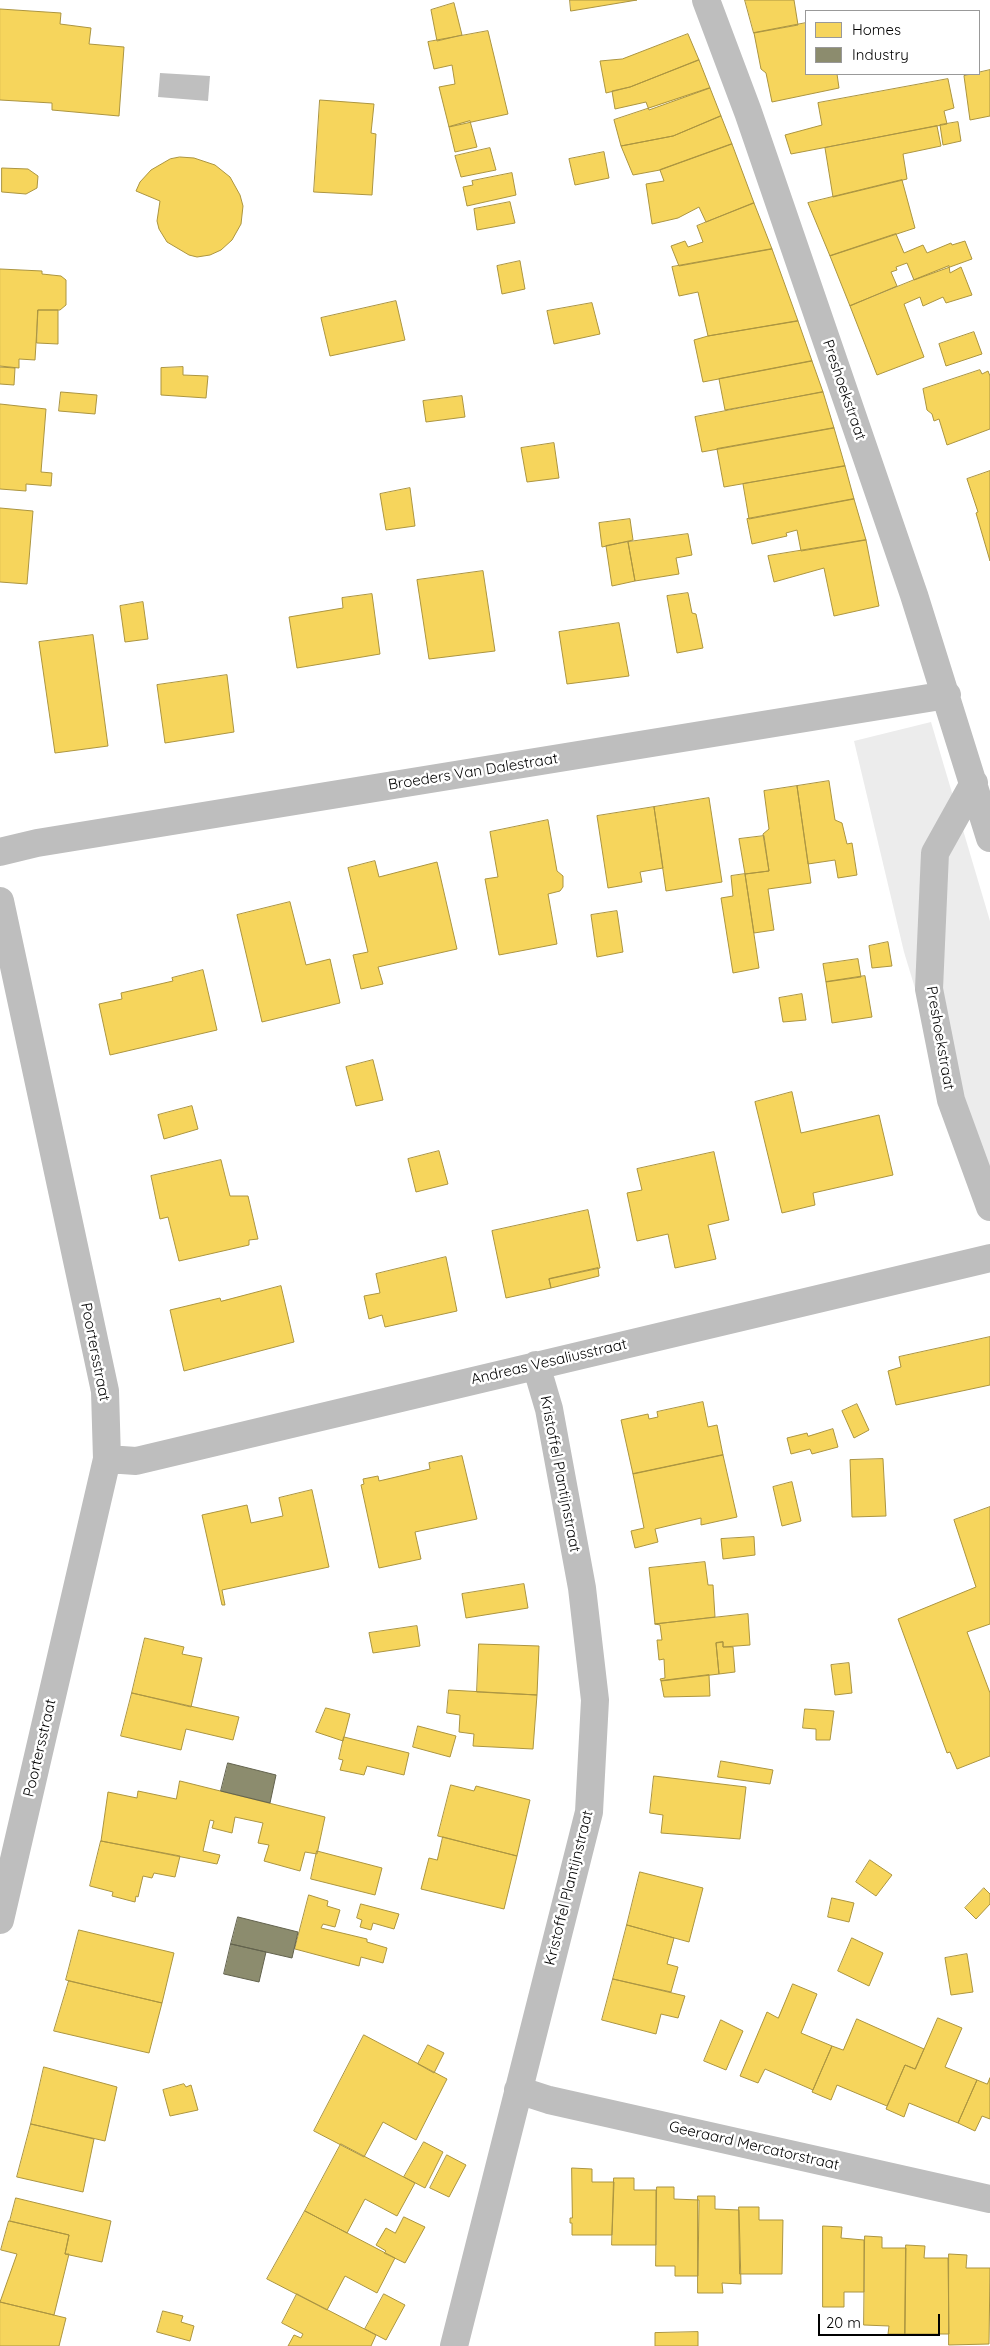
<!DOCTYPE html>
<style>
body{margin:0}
#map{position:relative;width:990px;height:2346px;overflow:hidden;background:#fff;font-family:Quicksand,sans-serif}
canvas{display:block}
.legend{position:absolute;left:805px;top:10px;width:175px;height:65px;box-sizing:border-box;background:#fff;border:1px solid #999;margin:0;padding:6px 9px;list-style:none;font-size:15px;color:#000}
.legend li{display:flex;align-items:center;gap:10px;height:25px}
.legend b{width:25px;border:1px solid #999}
.scale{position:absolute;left:818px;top:2314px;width:122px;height:22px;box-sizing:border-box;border:2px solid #000;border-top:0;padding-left:6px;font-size:15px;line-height:18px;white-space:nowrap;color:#000;-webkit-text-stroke:4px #fff;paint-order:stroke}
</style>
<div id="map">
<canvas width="990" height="2346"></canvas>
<ul class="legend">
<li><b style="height:14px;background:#f6d55c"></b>Homes</li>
<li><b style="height:14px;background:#8c8c6e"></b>Industry</li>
</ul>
<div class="scale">20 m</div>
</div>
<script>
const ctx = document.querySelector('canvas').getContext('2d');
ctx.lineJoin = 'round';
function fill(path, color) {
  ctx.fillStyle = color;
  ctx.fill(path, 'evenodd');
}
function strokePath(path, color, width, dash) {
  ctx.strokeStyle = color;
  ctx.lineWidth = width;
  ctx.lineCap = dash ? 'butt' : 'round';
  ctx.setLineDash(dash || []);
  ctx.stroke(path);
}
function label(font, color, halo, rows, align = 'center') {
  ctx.font = font + ' Quicksand,sans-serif';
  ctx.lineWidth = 5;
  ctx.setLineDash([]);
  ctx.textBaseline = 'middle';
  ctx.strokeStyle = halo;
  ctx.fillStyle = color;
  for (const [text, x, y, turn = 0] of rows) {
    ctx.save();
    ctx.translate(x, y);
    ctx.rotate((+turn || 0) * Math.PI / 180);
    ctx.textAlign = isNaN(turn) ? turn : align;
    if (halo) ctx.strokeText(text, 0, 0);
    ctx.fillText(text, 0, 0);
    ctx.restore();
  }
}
const green = new Path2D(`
 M931,722L990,921V1193L938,1064L904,952L854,741Z`);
const water = new Path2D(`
 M160,73L210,76L208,101L158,97Z`);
const homes = new Path2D(`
 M570,0H637L571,11Z
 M745,0H794L798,25L754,33Z
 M454,3L462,35L437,41L431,10Z
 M0,9L61,13L60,24L91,28L89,44L124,47L119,116L52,110V103L0,100Z
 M806,23V74H837L839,88L772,102L766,73L761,69L754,33Z
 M488,31L508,114L449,127L439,87L455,84L452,65L434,69L428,42Z
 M688,34L699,60L630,87L606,93L600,61L622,59Z
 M699,60L710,88L649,110L646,102L615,109L612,91L630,87Z
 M990,70V116L970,120L964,76Z
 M948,79L954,108L944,111L947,124L791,154L785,135L822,125L818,103Z
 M710,88L721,116L673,136L621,146L614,120Z
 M320,100L374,104L371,133L376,134L372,195L314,192Z
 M721,116L732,144L660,170L633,175L621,146L673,136Z
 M470,121L477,147L455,152L449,127Z
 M958,122L961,141L943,145L940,125Z
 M937,126L941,146L903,154L907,179L833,197L825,148Z
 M732,144L754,203L706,222L699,207L678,218L652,224L646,184L664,181L660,170Z
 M490,148L496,170L461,177L455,156Z
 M604,152L609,178L575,185L569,159Z
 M180,157L194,158L215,165L230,177L240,195L243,206L241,224L232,240L221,250L210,255L197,257L189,255L167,242L159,229L157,221L160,201L136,191L140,182L151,170L170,159Z
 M2,168L28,169L38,176L37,188L26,194L2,192Z
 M512,173L516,195L467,206L463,187L473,185L472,181Z
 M902,180L915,228L830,256L808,203Z
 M510,202L515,223L477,230L474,209Z
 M754,203L772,249L679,266L671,246L685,241L688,247L703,242L697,226Z
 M896,234L904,253L923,245L927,253L951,243L952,245L965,241L972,259L914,280L907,263L896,267L897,270L891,272L897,286L850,306L830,256Z
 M772,249L798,321L708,336L698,292L679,296L672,267Z
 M520,261L525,289L502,294L497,266Z
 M949,266L950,273L961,267L972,295L946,303L943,297L923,306L920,297L904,304L924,357L877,375L850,306Z
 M0,269L42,271V274L61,276L66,280V305L60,310H38L35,360L19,359V368L0,366Z
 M396,301L405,340L330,356L321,318Z
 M592,303L600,334L554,344L547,311Z
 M38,310H58V344L37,343Z
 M798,321L812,361L703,382L694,340L708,336Z
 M974,332L982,354L946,366L939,344Z
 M812,361L823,392L725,410L719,379Z
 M0,367L15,368L14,385L0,384Z
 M183,367V375L208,376L206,398L161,395V368Z
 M980,370L982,374L988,371L990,376V429L947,445L939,419L934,421L932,414L927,410L923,389Z
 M61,392L97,395L95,414L59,411Z
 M823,392L834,428L702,452L695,417Z
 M462,396L465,417L426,422L423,401Z
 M0,404L46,409L41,472L52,473L51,486L26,484V491L0,489Z
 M834,428L845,466L724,487L717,449Z
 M554,443L559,478L527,482L521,448Z
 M845,466L854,499L749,519L743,484Z
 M990,471V561L976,513L978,512L967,479Z
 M410,488L415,526L386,530L380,494Z
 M854,499L866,540L801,551L797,530L786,533L787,536L752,544L747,519Z
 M0,508L33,511L27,584L0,582Z
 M630,519L633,540L602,547L599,523Z
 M688,534L692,555L676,558L679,574L635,581L628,542Z
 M866,540L879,606L834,616L824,568L774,582L768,556Z
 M628,542L635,581L612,586L606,546Z
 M483,571L495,651L429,659L417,580Z
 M688,593L692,613L696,614L703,648L677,653L667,596Z
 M372,594L380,654L297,668L289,617L343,608L342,598Z
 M143,602L148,639L125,642L120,606Z
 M619,623L629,676L567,684L559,632Z
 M93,635L108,746L55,753L39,642Z
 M227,675L234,732L165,743L157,685Z
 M829,781L835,820L842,823L847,844L852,843L857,875L838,878L835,860L808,864L797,786Z
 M797,786L811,883L768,889L774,930L754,933L745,874L769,871L763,834L769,829L764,791Z
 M709,798L722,882L666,891L654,807Z
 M654,807L663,868L640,872L642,882L608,888L597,816Z
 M548,820L557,871L563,876V887L560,891L548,894L557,944L499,955L485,879L498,877L490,832Z
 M764,836L769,871L745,874L739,839Z
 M375,861L379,877L437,862L457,949L378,967L383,984L361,989L353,955L368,952L348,868Z
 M745,874L759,968L733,973L721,898L733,896L731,876Z
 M290,902L306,965L330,959L340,1003L262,1022L237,915Z
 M617,911L623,952L597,957L591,915Z
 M888,942L892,966L872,968L869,946Z
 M858,959L861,977L826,982L823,964Z
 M203,970L217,1030L110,1055L99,1004L122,999L121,993L173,981L172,978Z
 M865,976L872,1017L832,1023L826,982Z
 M802,994L806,1020L783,1022L779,998Z
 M373,1060L383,1100L356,1106L346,1067Z
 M792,1092L801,1133L879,1115L893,1175L813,1193L815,1205L782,1213L755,1102Z
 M192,1106L198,1129L164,1139L158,1115Z
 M439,1151L448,1184L416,1192L408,1159Z
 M714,1152L729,1220L708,1225L716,1259L675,1268L668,1234L637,1241L627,1193L642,1190L637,1169Z
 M221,1160L230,1196H248L258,1239L249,1240V1245L179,1261L168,1217L160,1219L151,1176Z
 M588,1210L600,1268L549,1279L551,1288L506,1298L492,1231Z
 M446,1257L457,1311L385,1327L382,1315L369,1319L364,1296L380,1293L376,1274Z
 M598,1268L599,1276L551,1288L549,1279Z
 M281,1286L294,1342L184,1371L170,1310L220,1298L221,1301Z
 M990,1337V1385L896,1405L888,1371L901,1367L899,1357Z
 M703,1402L708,1427L717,1425L723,1455L633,1474L621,1420L648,1414L649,1419L658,1417L657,1412Z
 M857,1404L869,1430L854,1438L842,1411Z
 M833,1429L838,1447L812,1454L810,1449L791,1454L787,1438L807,1433L808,1436Z
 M723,1455L737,1517L701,1525V1518L655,1529L658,1542L635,1548L631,1531L644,1528L633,1474Z
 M462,1456L477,1519L415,1532L421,1559L379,1568L361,1485L364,1484L363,1479L378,1476L379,1481L430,1469L429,1463Z
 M883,1459L886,1516L852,1517L850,1460Z
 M792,1482L801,1521L782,1526L773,1487Z
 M312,1490L329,1567L222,1590L225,1605H222L202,1515L247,1505L251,1523L283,1516L279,1498Z
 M990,1507V1624L967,1632L990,1693V1756L957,1769L950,1752L947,1753L898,1619L976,1587L954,1520Z
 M754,1537L755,1555L723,1559L721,1539Z
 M705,1562L708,1585H713L715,1617L655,1624L649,1568Z
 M524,1584L528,1608L466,1618L462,1594Z
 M748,1614L750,1645L723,1647V1642L716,1643L719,1674L661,1681L660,1679L665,1678L664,1659L659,1660L657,1640H662L660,1625L655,1624Z
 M417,1626L420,1646L373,1653L369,1633Z
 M145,1638L184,1647L182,1654L202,1658L191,1707L132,1693Z
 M723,1642V1647H733L735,1672L719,1674L716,1643Z
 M479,1644L539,1646L537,1695L477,1692Z
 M849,1663L852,1693L835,1695L831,1665Z
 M709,1675L710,1696L664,1697L661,1681Z
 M449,1690L537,1695L533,1749L473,1746L474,1734L459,1732L460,1715L447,1713Z
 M132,1693L239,1717L233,1740L186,1729L181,1750L121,1736Z
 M326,1708L350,1714L343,1741L316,1732Z
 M805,1709L834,1711L830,1740H816V1729L803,1728Z
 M418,1726L456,1736L450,1757L413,1747Z
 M344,1737L409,1753L404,1775L367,1766L364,1775L340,1770L343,1760L339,1759Z
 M721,1761L773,1770L770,1784L718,1777Z
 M654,1776L746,1787L740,1839L661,1833L663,1815L650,1813Z
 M180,1781L325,1817L317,1854L305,1852L300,1871L264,1861L269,1845L258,1843L263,1823L235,1817L232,1833L212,1828L214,1821L210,1820L203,1851L220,1855L217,1864L101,1841L108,1792L137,1798L138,1791L176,1799Z
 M451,1785L474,1791L476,1786L530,1800L517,1856L438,1836Z
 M443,1837L517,1856L504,1909L421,1889L429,1858L437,1860Z
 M101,1841L180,1856L175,1877L154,1873L152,1878L143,1876L138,1897L136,1896L135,1902L112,1896L113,1892L90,1886Z
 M317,1851L382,1868L375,1895L311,1879Z
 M870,1860L892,1875L876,1896L856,1882Z
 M640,1872L703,1888L689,1942L627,1925Z
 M984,1888L990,1894V1904L976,1919L965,1908Z
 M309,1895L328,1901L327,1906L340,1910L335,1927L323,1924L321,1928L367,1939V1942L387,1948L383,1963L361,1957L359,1966L295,1949Z
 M832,1898L854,1903L849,1922L828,1917Z
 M361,1904L399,1914L394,1929L373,1923L371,1930L360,1927L362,1920L357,1918Z
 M627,1925L674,1938L667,1964L678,1967L671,1992L613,1979Z
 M79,1930L174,1953L162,2003L66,1980Z
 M852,1938L883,1953L869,1986L838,1971Z
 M967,1954L973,1992L951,1995L945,1958Z
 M613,1979L685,1996L678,2018L661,2014L656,2034L602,2020Z
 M69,1981L162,2003L149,2053L54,2031Z
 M793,1984L817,1994L801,2033L832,2046L813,2090L765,2069L758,2083L740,2076L767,2012L778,2018Z
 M938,2018L962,2028L945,2067L977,2080L958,2123L909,2103L904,2117L886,2109L905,2065L915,2069Z
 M857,2019L924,2049L915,2069L905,2065L887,2106L837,2085L831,2100L812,2092L832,2046L843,2050Z
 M721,2020L743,2031L726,2070L704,2061Z
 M364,2035L447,2079L416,2140L383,2122L364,2157L314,2131Z
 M428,2045L444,2053L434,2073L418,2064Z
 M44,2067L117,2087L105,2141L31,2124Z
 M990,2078V2119L982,2116L975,2131L958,2123L977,2080L987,2084Z
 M184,2084L186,2087L191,2085L198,2110L170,2116L163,2090Z
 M31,2124L94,2139L83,2192L17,2177Z
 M424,2142L443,2152L425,2188L404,2177Z
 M341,2144L415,2183L397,2216L365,2199L347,2233L305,2211Z
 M447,2155L466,2165L449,2197L430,2188Z
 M572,2168L592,2169V2182H614L612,2235H572V2223H570V2218H572Z
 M614,2178H634V2190H656V2245H612Z
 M657,2187H674V2199L699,2200L698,2276H675V2266H656Z
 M698,2196H715V2209L739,2210L741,2284L722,2283L723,2293H698Z
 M16,2198L111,2221L102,2262L65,2254L69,2235L10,2221Z
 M739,2207H759V2220H783L782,2274H740Z
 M305,2211L395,2258L377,2293L345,2276L327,2310L267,2279Z
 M404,2217L425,2227L405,2263L384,2253L386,2251L376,2245L386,2228L395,2233Z
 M9,2221L69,2235L65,2254H69L54,2315L0,2302L17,2254L1,2250Z
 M823,2226L842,2227L841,2238L864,2240V2292H844V2307H823Z
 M865,2236L882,2237V2248H906L905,2334H888L889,2326L864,2325Z
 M906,2245L925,2246L924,2258H948L949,2334H905Z
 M949,2254L967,2255L966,2268H990L989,2344L949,2345Z
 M297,2294L376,2335L371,2346H288L294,2335L301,2338L303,2334L282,2323Z
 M384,2294L405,2305L386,2340L365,2329Z
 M0,2302L66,2318L59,2346H0Z
 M163,2311L183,2316L181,2322L194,2326L190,2341L157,2332Z
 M698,2332V2346H655V2333Z`);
const industry = new Path2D(`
 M228,1763L276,1775L270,1803L221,1791Z
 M238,1917L298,1932L292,1958L231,1944Z
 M231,1944L266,1952L259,1982L224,1974Z`);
const minor = new Path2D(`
 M706,0L748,112L914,595L990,838
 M974,783L935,853L929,989L951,1100L990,1207
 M0,852L37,843L947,695
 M0,901L105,1391L107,1459L0,1920
 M107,1459L136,1461L990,1258
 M518,2090L549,2100L990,2199
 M454,2346L589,1812L595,1700L582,1588L549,1409L536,1365`);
const streetNames = [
 ["Preshoekstraat",844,390,71],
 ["Broeders Van Dalestraat",473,772,-9],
 ["Preshoekstraat",940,1038,80],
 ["Poortersstraat",95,1352,79],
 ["Andreas Vesaliusstraat",549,1362,-13],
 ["Kristoffel Plantijnstraat",560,1474,79],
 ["Poortersstraat",40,1748,-77],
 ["Kristoffel Plantijnstraat",569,1888,-76],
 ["Geeraard Mercatorstraat",754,2146,13]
];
fill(green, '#ececec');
fill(water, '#bfbfbf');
fill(homes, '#f6d55c');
strokePath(homes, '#ac9540', 1);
fill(industry, '#8c8c6e');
strokePath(industry, '#62624d', 1);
strokePath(minor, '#bebebe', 28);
label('15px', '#000', '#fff', streetNames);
</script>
